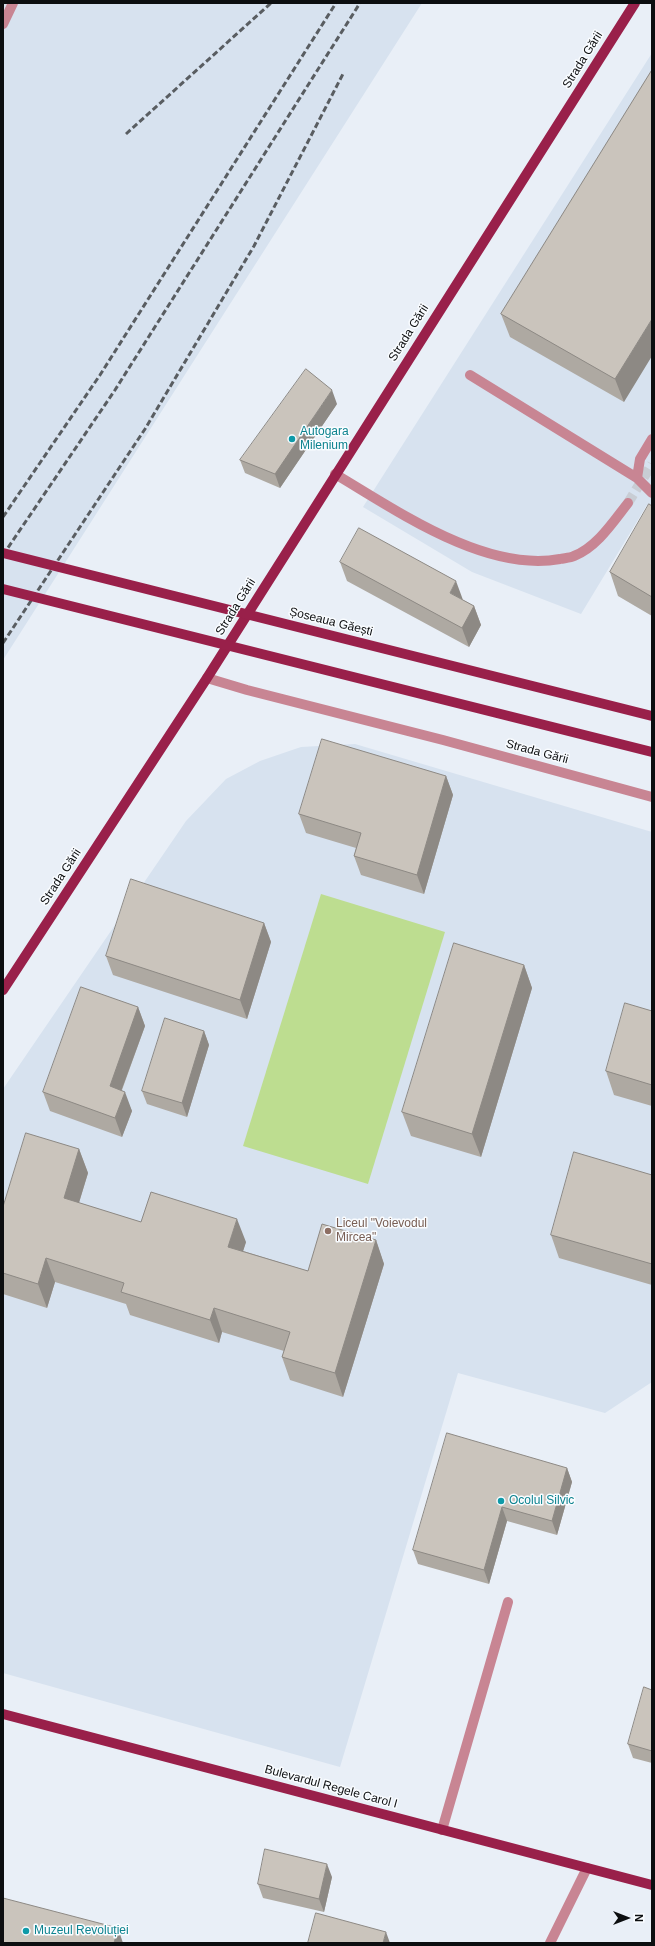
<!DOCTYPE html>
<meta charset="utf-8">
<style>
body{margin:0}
#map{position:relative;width:655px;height:1946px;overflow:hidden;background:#e9eff7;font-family:Helvetica,sans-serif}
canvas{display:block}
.frame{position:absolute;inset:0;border:4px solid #0c0e10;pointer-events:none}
.north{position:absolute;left:607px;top:1898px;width:40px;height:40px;-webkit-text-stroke:3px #f9fcff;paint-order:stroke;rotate:90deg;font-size:11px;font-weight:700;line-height:16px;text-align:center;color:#0c0e10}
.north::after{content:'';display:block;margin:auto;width:14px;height:18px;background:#0c0e10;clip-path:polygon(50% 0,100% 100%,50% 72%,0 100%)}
</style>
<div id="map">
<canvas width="655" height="1946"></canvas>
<div class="frame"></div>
<div class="north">N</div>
</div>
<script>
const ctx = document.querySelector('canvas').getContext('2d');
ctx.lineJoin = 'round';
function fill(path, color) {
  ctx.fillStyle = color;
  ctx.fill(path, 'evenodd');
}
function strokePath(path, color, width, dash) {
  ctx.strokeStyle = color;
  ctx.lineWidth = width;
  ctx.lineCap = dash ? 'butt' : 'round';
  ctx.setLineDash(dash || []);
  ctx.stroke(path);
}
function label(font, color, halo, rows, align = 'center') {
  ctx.font = font + ' Helvetica,sans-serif';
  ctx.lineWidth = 3;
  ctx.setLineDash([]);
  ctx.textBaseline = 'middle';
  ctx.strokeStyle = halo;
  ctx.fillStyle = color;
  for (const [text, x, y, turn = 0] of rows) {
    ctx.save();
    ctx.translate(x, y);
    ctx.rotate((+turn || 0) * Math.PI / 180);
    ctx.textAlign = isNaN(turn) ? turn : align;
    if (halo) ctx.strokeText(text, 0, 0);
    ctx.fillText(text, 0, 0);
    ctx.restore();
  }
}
const built = new Path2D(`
 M3,3H422L3,660Z
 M652,53V507L647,505L581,614L472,572L363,507Z
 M355,744L652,832V1382L605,1413L458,1373L340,1767L3,1673V1089L186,821L226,779L260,761L301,747Z`);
const green = new Path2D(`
 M321,894L445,932L368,1184L243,1146Z`);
const minorTunnel = new Path2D(`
 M628,503L652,464`);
const minor = new Path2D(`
 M3,24L13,3
 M470,375L637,478
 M652,439L640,459L637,478L652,493
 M335,474C396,510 485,573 560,559C564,558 570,558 574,556C597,547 613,522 628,503
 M207,678L247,690L443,740L652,797
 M442,1830L508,1602
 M550,1943L587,1868`);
const major = new Path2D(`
 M3,990L207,678L635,3
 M3,1714L652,1885`);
const rail = new Path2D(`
 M126,134L271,3
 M3,517L100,375L336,3
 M3,555L115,390L360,3
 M3,643L145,429L254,246L344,72`);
const majorBridge = new Path2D(`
 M3,553L652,716
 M3,589L652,752`);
const wall = new Path2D(`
 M652,70L624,402L510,337L501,314Z
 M337,404L280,488L245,473L240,460Z
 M652,506V616L618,596L610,572Z
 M340,562L463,600L474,606L481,625L469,647L347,581Z
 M446,776L453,795L424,894L361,875L354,856L356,848L306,833L299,814Z
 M264,923L271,942L247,1019L113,975L106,956Z
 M524,965L532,988L481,1157L411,1136L402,1112Z
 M138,1007L145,1026L122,1090L132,1111L122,1137L50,1111L43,1092Z
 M652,1011V1106L614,1095L606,1071Z
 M204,1031L209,1045L187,1117L147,1104L142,1091Z
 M79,1149L88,1173L79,1203L141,1222L246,1242L243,1251L308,1271L376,1240L384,1264L343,1397L290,1380L282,1357L284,1351L222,1332L219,1343L130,1315L126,1304L55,1282L47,1308L3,1294V1207Z
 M652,1175V1285L559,1258L551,1235Z
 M567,1468L572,1482L557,1535L507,1521L489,1584L418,1564L413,1550Z
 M652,1690V1763L633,1758L628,1744Z
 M332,1877L324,1912L263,1898L258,1884Z`);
const shadedWall = new Path2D(`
 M652,319V356L624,402L615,379Z
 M332,390L337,404L280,488L275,474Z
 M456,581L463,600L450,593Z
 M474,606L481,625L469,647L462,628Z
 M446,776L453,795L424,894L417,875Z
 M264,923L271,942L247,1019L240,1000Z
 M524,965L532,988L481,1157L472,1134Z
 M138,1007L145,1026L116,1105L110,1086Z
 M204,1031L209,1045L187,1117L182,1103Z
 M125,1092L132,1111L122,1137L115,1118Z
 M79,1149L88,1173L73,1222L64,1198Z
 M237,1219L246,1242L237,1270L228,1247Z
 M376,1240L384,1264L343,1397L335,1373Z
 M46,1258L55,1282L47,1308L38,1284Z
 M214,1308L222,1332L219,1343L210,1320Z
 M567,1468L572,1482L557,1535L552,1521Z
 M502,1507L507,1521L489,1584L484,1570Z
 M327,1864L332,1877L324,1912L319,1899Z
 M118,1928L123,1943H114Z
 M386,1932L390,1943H383Z`);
const building = new Path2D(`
 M652,70V319L615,379L501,314Z
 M306,369L332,390L275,474L240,460Z
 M649,504L652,506V597L610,572Z
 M359,528L456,581L450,593L474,606L462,628L340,562Z
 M322,739L446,776L417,875L354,856L361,833L299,814Z
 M131,879L264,923L240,1000L106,956Z
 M454,943L524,965L472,1134L402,1112Z
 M81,987L138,1007L110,1086L125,1092L115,1118L43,1092Z
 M625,1003L652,1011V1085L606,1071Z
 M165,1018L204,1031L182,1103L142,1091Z
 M26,1133L79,1149L64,1198L141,1222L151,1192L237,1219L228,1247L308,1271L322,1224L376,1240L335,1373L282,1357L290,1332L214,1308L210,1320L121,1292L124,1283L46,1258L38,1284L3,1273V1207Z
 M574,1152L652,1175V1264L551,1235Z
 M447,1433L567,1468L552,1521L502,1507L484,1570L413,1550Z
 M644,1687L652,1690V1751L628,1744Z
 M265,1849L327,1864L319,1899L258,1884Z
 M3,1898L118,1928L114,1943H3Z
 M316,1913L386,1932L383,1943H308Z`);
const markers = [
 [292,439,4,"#0f9aa8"],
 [328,1231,4,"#8d6e63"],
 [501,1501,4,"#0f9aa8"],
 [26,1931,4,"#0f9aa8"]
];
const streetNames = [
 ["Strada Gării",583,60,-58],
 ["Strada Gării",409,333,-58],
 ["Strada Gării",236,607,-58],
 ["Șoseaua Găești",331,622,14],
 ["Strada Gării",537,752,15],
 ["Strada Gării",61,877,-57],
 ["Bulevardul Regele Carol I",331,1787,15]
];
const cultureNames = [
 ["Autogara",300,432],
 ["Milenium",300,446],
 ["Ocolul Silvic",509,1501],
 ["Muzeul Revoluției",34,1931]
];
const educationNames = [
 ["Liceul \"Voievodul",336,1224],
 ["Mircea\"",336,1238]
];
fill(built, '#d7e2ef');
fill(green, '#bddd90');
strokePath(minorTunnel, '#c8cdd4', 10, [10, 5]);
strokePath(minor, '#c88593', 10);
strokePath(major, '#99204a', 10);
strokePath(rail, '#595d61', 3, [6, 3]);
strokePath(majorBridge, '#99204a', 10);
fill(wall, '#aea9a2');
fill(shadedWall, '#8d8984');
fill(building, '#cac4bc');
strokePath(building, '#8d8984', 1);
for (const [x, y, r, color] of markers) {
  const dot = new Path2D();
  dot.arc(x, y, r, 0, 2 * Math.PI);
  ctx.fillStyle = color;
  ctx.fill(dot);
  strokePath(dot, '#f9fcff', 1.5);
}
label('12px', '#0c0e10', '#f9fcff', streetNames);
label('12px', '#0d838f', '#f9fcff', cultureNames, 'left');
label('12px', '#785e54', '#f9fcff', educationNames, 'left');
</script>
